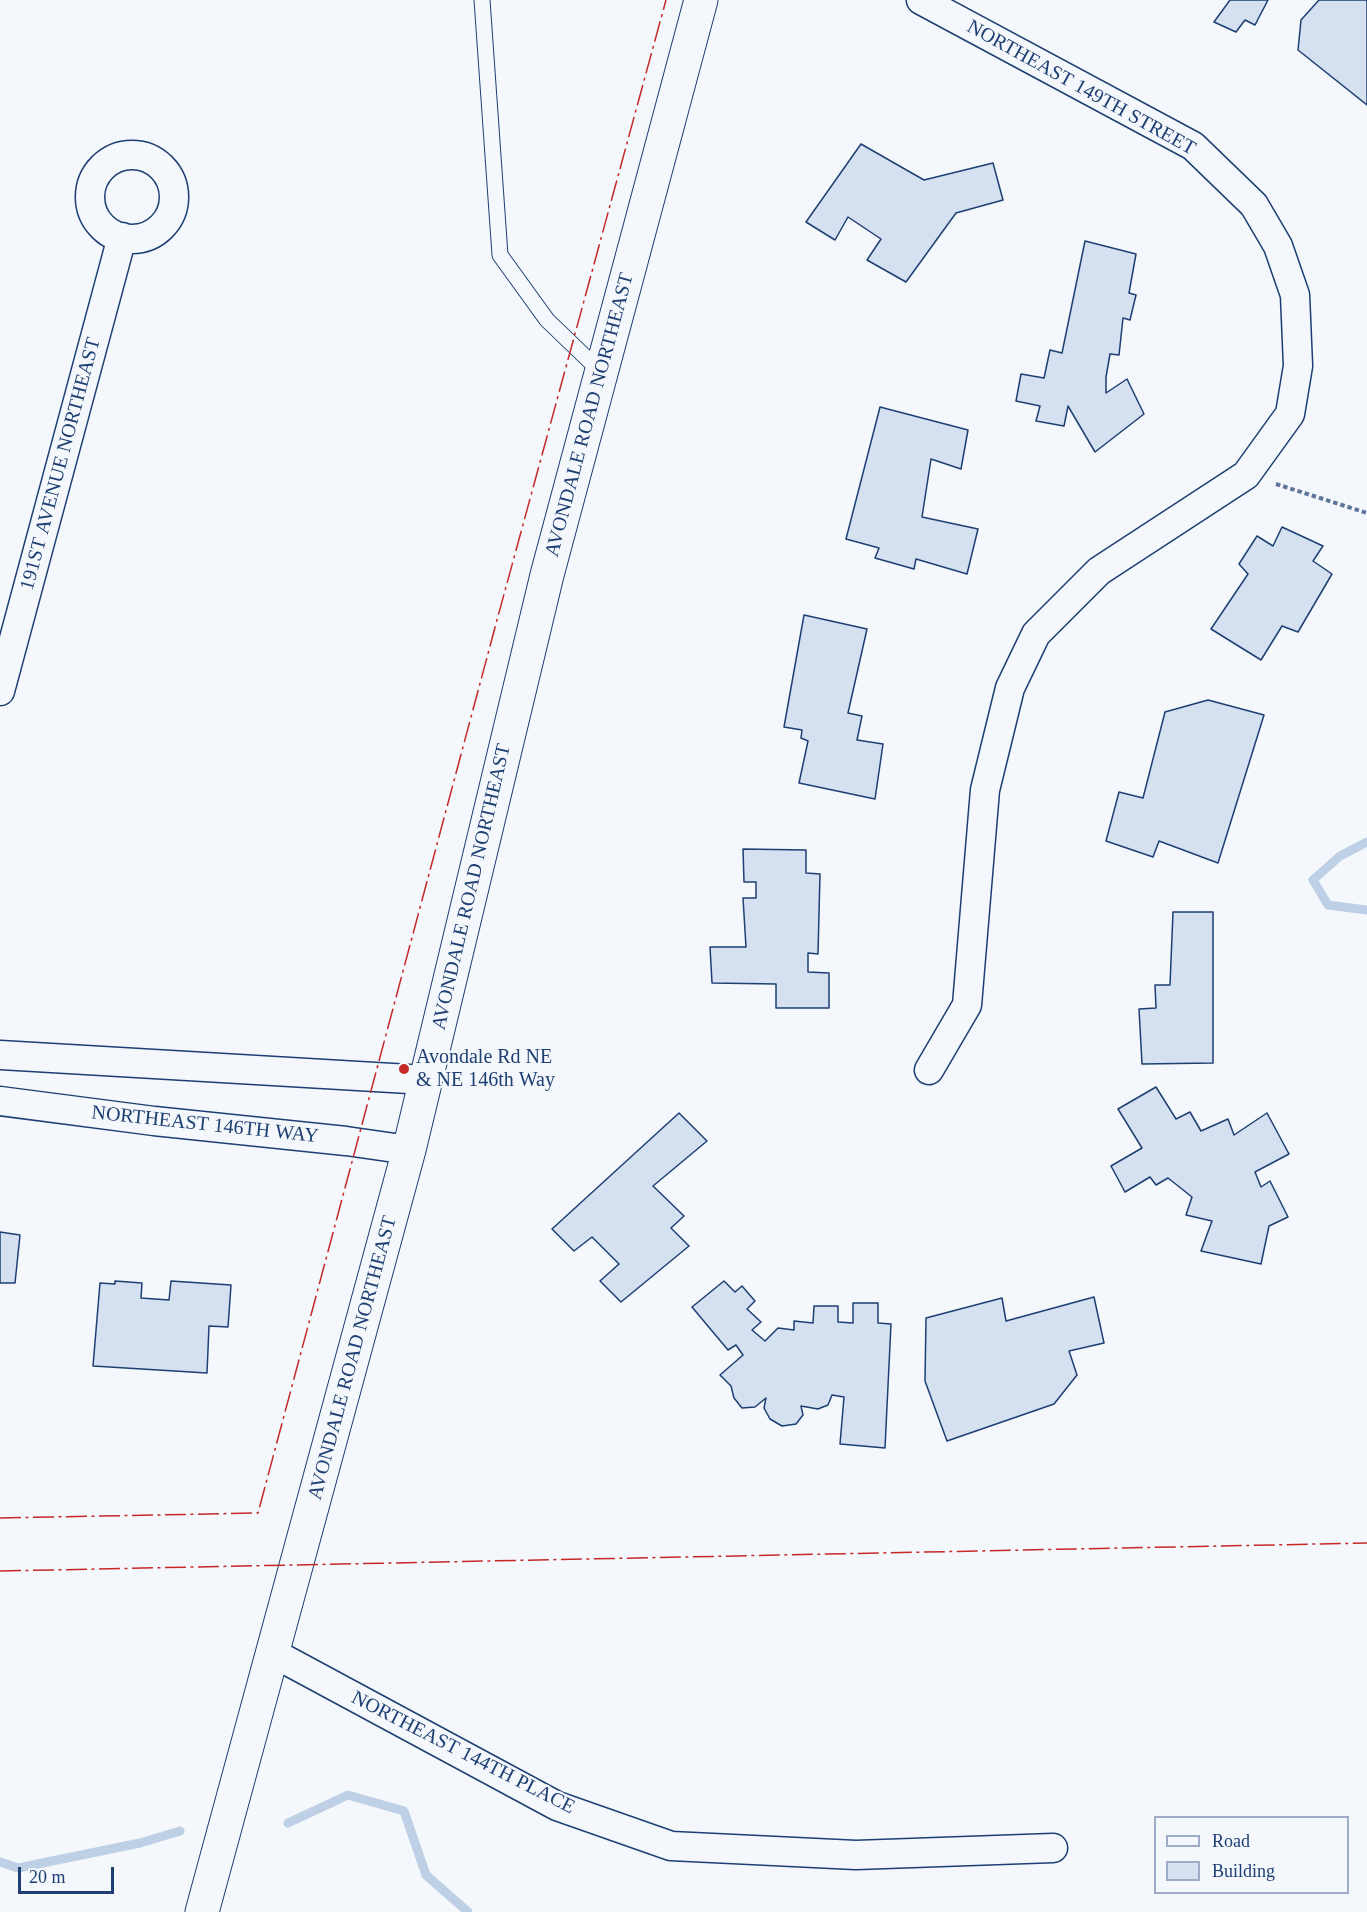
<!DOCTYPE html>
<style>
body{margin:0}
#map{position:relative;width:1367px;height:1912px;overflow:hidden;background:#f4f7fb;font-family:"Times New Roman",serif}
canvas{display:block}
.legend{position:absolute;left:1154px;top:1816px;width:195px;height:78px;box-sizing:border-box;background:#f4f7fb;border:2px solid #9eadc5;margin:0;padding:8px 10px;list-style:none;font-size:18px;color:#1d3f73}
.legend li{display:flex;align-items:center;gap:12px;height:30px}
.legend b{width:30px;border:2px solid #9eadc5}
.scale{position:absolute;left:18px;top:1867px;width:96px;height:27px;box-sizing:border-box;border:3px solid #1d3f73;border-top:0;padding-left:8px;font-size:18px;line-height:21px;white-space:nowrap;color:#1d3f73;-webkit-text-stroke:4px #f4f7fb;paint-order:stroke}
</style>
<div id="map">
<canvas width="1367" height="1912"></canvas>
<ul class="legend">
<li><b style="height:8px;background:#f4f7fb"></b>Road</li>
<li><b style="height:16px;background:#d5e0f0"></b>Building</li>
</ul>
<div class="scale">20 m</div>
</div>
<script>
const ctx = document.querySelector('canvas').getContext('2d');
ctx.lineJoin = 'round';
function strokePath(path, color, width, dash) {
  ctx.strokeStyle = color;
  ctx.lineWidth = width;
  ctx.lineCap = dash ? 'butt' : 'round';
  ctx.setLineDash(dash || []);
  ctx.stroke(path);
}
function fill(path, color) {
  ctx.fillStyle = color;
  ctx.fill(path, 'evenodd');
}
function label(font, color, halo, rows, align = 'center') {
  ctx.font = font + ' "Times New Roman",serif';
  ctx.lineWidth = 4.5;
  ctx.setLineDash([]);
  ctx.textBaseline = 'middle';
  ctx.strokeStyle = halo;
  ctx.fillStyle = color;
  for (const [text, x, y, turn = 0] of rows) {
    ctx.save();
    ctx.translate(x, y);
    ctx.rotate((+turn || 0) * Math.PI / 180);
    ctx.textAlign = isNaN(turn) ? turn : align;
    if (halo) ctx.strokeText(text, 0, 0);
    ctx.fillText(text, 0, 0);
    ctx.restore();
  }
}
const stream = new Path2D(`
 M1367,842L1340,856L1313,880L1328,905L1367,910
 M288,1823L348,1795L404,1811L426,1875L468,1912
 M0,1862L18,1868L140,1843L180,1831`);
const building = new Path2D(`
 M1230,0H1268L1255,25L1245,20L1236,32L1214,22Z
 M1319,0H1367V105L1298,50L1301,20Z
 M861,144L924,180L993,163L1003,200L956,213L906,282L867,260L881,239L848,217L835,240L806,222Z
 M1085,241L1136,254L1129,293L1136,295L1130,320L1123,318L1119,355L1110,354L1106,377V393L1127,379L1144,414L1095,452L1068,406L1064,426L1036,421L1040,406L1016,401L1021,374L1044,378L1050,350L1062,353Z
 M880,407L968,430L961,469L931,459L922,517L978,529L967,574L916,559L914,569L875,558L879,548L846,539Z
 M1282,527L1323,546L1313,561L1332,574L1298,632L1282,626L1261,660L1211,629L1248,574L1239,564L1257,536L1273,546Z
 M804,615L867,629L848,713L862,716L857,740L883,744L875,799L799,783L808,741L801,738L802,730L784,727Z
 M1208,700L1264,715L1218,863L1159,841L1153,857L1106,841L1119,792L1143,798L1165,712Z
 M743,849L806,850V873L820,874L818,954L808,953V972L829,973V1008H776V984L712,983L710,947H746L743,898H756V882H744Z
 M1173,912H1213V1063L1142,1064L1139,1009L1156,1008L1155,985H1170Z
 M1156,1087L1176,1119L1190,1112L1201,1131L1228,1119L1234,1135L1267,1113L1289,1154L1255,1172L1261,1187L1270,1181L1288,1217L1269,1226L1261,1264L1201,1251L1212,1221L1186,1215L1192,1197L1168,1178L1156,1185L1150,1177L1125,1192L1111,1166L1142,1148L1118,1109Z
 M679,1113L707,1141L653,1186L684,1216L671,1228L689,1246L621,1302L600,1281L619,1264L592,1237L574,1251L552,1229Z
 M0,1232L20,1235L15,1283H0Z
 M115,1281L142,1283L141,1298L169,1300L171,1281L231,1285L228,1327L209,1326L207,1373L93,1366L100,1283L115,1284Z
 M724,1281L735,1292L742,1286L755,1301L747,1309L761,1322L752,1330L765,1341L778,1328L794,1330V1321L813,1323L814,1306H838V1322L853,1323V1303H878V1323L891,1324L885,1448L840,1444L844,1397L832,1395L828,1405L818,1409L801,1406L803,1415L796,1424L782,1426L770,1419L764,1408L766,1398L755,1407L742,1408L734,1398L731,1386L720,1375L743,1355L736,1345L728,1350L692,1307Z
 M1094,1297L1104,1343L1069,1351L1077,1375L1054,1404L947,1441L925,1381L926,1318L1002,1298L1006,1321Z`);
const path = new Path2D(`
 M1276,484L1367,513`);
const service = new Path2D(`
 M482,0L500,255L547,320L601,372`);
const minor = new Path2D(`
 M921,0L1193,146L1254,205L1278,246L1295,295L1298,366L1290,414L1246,475L1099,571L1036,634L1010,688L985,790L967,1005L929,1070
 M90 197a42 42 0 1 1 84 0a42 42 0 1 1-84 0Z
 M0,691L122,237
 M0,1055L426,1080
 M0,1101L154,1121L346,1141L409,1150
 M273,1653L557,1806L671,1846L856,1855L1053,1848`);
const secondary = new Path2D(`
 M202,1912L409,1150L547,575L701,0`);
const power = new Path2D(`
 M0,1518L258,1513L497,620L666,0
 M0,1571L1367,1543`);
const markers = [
 [404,1069,6,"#c62828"]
];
const streetNames = [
 ["NORTHEAST 149TH STREET",1081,88,29],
 ["AVONDALE ROAD NORTHEAST",590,415,-75],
 ["191ST AVENUE NORTHEAST",61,464,-75],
 ["AVONDALE ROAD NORTHEAST",472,887,-77],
 ["NORTHEAST 146TH WAY",205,1125,6],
 ["AVONDALE ROAD NORTHEAST",353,1358,-75],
 ["NORTHEAST 144TH PLACE",463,1753,27]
];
const poiNames = [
 ["Avondale Rd NE",416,1058],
 ["& NE 146th Way",416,1081]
];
strokePath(stream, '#bed0e5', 9);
fill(building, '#d5e0f0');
strokePath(building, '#1d3f73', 1.5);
strokePath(service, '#1d3f73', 17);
strokePath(minor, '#1d3f73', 31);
strokePath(secondary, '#1d3f73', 35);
strokePath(path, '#5e769c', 4, [4.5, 3]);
strokePath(service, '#f4f7fb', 15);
strokePath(minor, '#f4f7fb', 28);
strokePath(secondary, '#f4f7fb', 33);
strokePath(power, '#c62828', 1.5, [21, 4.5, 3, 4.5]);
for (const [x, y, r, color] of markers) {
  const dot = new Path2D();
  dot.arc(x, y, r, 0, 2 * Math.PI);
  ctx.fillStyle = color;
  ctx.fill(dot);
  strokePath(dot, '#f4f7fb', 2);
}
label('20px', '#1d3f73', '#f4f7fb', streetNames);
label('20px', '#1d3f73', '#f4f7fb', poiNames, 'left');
</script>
